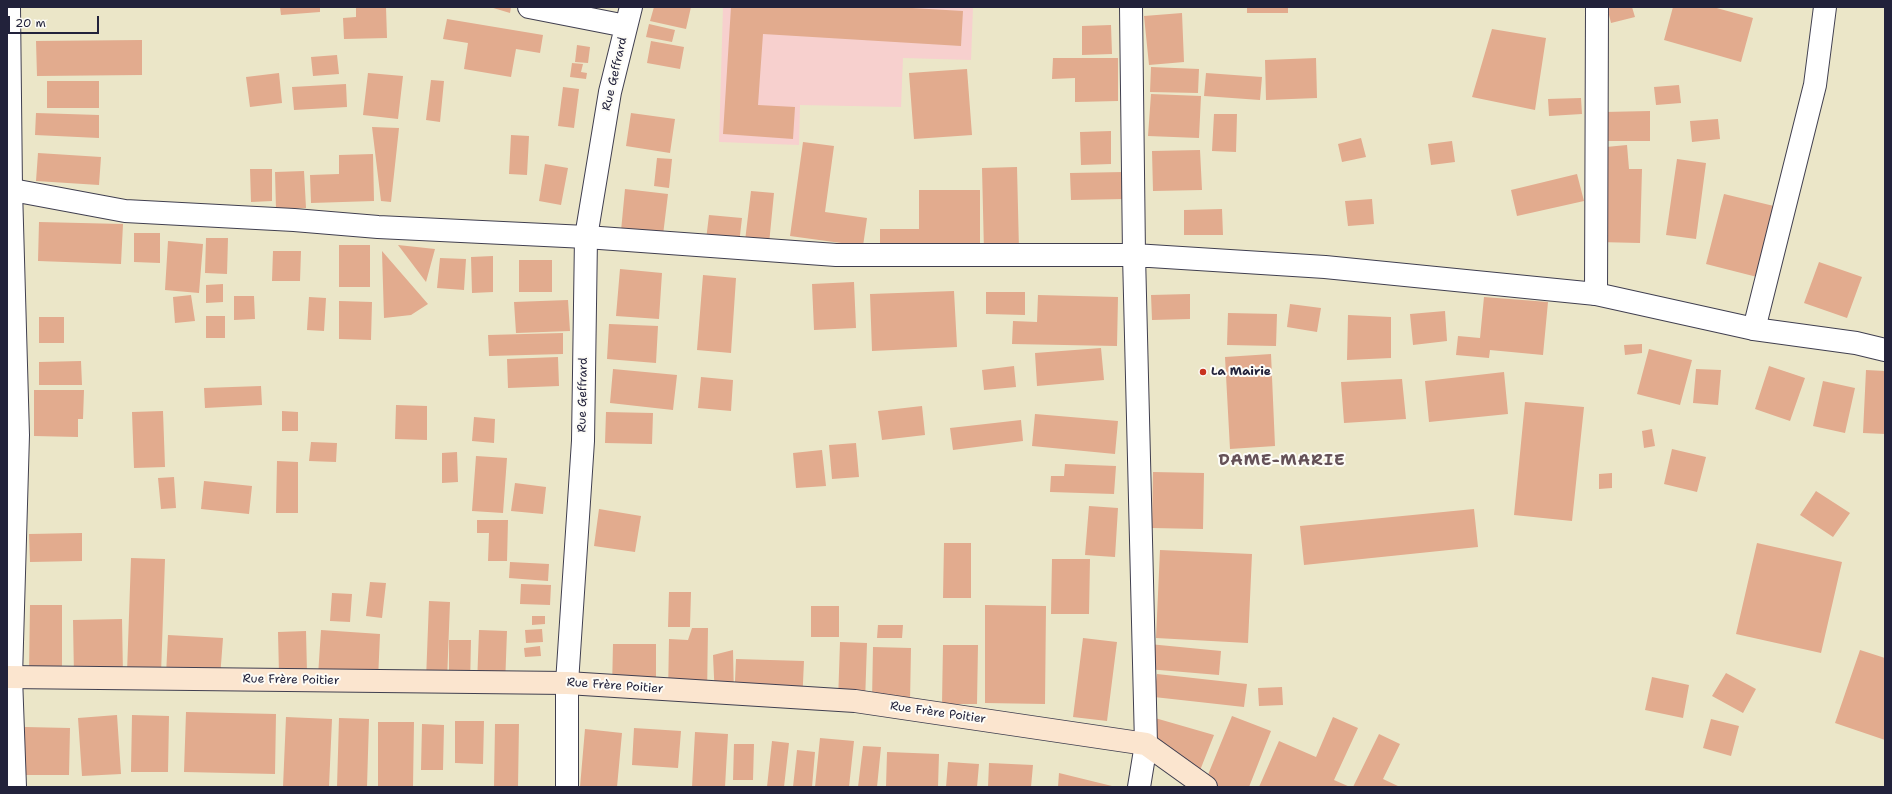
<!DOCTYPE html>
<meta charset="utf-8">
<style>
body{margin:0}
#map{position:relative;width:1892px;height:794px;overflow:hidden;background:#ebe6c8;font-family:"Shantell Sans",sans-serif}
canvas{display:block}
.frame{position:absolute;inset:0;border:8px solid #22223b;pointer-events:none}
.scale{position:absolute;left:8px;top:16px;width:91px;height:18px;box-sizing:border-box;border:2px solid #22223b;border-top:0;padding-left:5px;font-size:12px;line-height:14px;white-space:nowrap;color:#22223b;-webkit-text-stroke:3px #fdfcf7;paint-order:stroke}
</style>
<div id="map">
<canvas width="1892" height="794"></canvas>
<div class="frame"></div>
<div class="scale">20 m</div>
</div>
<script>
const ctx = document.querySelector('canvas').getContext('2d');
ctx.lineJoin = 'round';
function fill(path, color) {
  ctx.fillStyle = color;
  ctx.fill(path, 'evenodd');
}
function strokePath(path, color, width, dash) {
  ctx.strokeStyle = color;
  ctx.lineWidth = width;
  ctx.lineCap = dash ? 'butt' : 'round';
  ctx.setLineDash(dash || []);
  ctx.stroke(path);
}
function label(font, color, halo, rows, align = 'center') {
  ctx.font = font + ' "Shantell Sans",sans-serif';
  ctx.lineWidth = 4;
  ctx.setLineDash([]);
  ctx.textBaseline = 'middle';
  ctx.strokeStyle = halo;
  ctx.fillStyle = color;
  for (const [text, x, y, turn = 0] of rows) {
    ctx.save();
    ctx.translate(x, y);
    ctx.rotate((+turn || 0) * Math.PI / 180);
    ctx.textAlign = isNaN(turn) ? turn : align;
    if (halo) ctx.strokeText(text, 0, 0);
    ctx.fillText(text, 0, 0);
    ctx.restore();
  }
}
const built = new Path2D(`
 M723,7H973L971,60L903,58L901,107L800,105L799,145L719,142Z`);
const building = new Path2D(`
 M280,7H320V12L281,15Z
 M356,7H386L387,38L344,39L343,18L356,17Z
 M490,7H511L510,13Z
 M654,7H691L686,29L650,21Z
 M731,7H895L963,11L961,46L763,34L758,105L795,107L793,139L723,134Z
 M1247,7H1288V13H1247Z
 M1607,7H1632L1635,17L1611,23Z
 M1673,7H1713L1753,18L1741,62L1664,40Z
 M1182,13L1184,62L1149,65L1144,16Z
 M447,19L543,35L540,53L516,49L511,77L464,69L468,43L443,39Z
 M649,24L675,30L672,42L646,37Z
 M1111,25L1112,54L1082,55V26Z
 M1492,29L1546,38L1535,110L1472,97Z
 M142,40V75L37,76L36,41Z
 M651,41L684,47L680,69L647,63Z
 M577,45L590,47L588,63L575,62Z
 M337,55L339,74L313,76L311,57Z
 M1053,58H1118V101L1075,102V78L1052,79Z
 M1316,58L1317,98L1266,100L1265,60Z
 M572,63L583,64L581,72L587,73L586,79L570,77Z
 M1151,67L1199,69L1198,93L1150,92Z
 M967,69L972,135L914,139L909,73Z
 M279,73L282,103L250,107L246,77Z
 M368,73L403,76L398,119L363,115Z
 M1206,73L1262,77L1260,100L1204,96Z
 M431,80L444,81L440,122L426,120Z
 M47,81H99V108H47Z
 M346,84L347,107L294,110L292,87Z
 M1679,85L1681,103L1656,105L1654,87Z
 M563,87L579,89L574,128L558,126Z
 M1151,94L1201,96L1199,138L1148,136Z
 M1581,98L1582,114L1549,116L1548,99Z
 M1650,111V141H1604V112Z
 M36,113L99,115V138L35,135Z
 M631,113L675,119L670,153L626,146Z
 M1214,114H1237L1236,152L1212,151Z
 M1718,119L1720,139L1692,142L1690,121Z
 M372,127L399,128L391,202L381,201Z
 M1111,131V164L1081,165L1080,132Z
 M511,135L529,136L527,175L509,174Z
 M1361,138L1366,157L1342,162L1338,144Z
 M1452,141L1455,162L1431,165L1428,144Z
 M803,142L834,146L825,212L867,218L863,246L790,236Z
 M1627,145L1629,169H1642L1640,243L1598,242L1601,168H1608L1606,147Z
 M1200,150L1202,190L1153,191L1152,151Z
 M38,153L101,157L99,185L36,181Z
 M373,154L374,201L311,203L310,175L339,174V155Z
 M657,158L672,159L669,188L654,186Z
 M1677,159L1706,163L1696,239L1666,235Z
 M545,164L568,168L561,205L539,201Z
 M1017,167L1019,250L984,252L982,168Z
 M250,169H272V201L251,202Z
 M304,171L306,208L276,209L275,172Z
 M1124,172L1125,199L1071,200L1070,173Z
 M1577,174L1584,201L1517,216L1511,190Z
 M625,189L668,194L663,235L621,231Z
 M919,190H980V251H880V229H919Z
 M751,191L774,193L769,244L745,241Z
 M1724,194L1778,207L1761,278L1706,264Z
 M1372,199L1374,224L1348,226L1345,201Z
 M1222,209L1223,235H1184V210Z
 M709,215L742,218L739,244L706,240Z
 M39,222L123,224L121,264L38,261Z
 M134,233H160V263L134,262Z
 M206,238H228L227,274L205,273Z
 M168,241L203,244L199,293L165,290Z
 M339,245H370V287H339Z
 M398,245L435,249L426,282Z
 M273,251H301L300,281H272Z
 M382,251L428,304L411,315L384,318Z
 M493,256V292L472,293L471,257Z
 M440,258L466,259L464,290L437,288Z
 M519,260H552V292H519Z
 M1819,262L1862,277L1847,318L1804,303Z
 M620,269L662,273L659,319L616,316Z
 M703,275L736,278L731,353L697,350Z
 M854,282L856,328L814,330L812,284Z
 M223,284V302L206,303V285Z
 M954,291L957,347L872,351L870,294Z
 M986,292H1025V315L986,314Z
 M1190,294V319L1152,320L1151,295Z
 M191,295L195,321L175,323L173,297Z
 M1038,295L1118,297L1117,346L1012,344L1013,321L1037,322Z
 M234,296H254L255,319L234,320Z
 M309,297L326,298L324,331L307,330Z
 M1484,297L1548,302L1543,355L1490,350L1489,358L1456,355L1458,336L1480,338Z
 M568,300L570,331L516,333L514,302Z
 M339,301L372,302L371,340L339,339Z
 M1290,304L1321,308L1317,332L1287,327Z
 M1445,311L1447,341L1413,345L1410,314Z
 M1228,313L1277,314L1276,346L1227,345Z
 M1348,315L1391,317V358L1347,360Z
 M206,316H225V338H206Z
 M39,317H64V343H39Z
 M609,324L658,326L656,363L607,359Z
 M563,333V354L489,356L488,335Z
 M1642,344V353L1625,355L1624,345Z
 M1101,348L1104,380L1037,386L1035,353Z
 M1649,349L1692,360L1680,405L1637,394Z
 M1271,354L1275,446L1230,449L1225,357Z
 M558,357L559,386L508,388L507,359Z
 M81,361L82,385H39V362Z
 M1014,366L1016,387L984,390L982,370Z
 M1769,366L1805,378L1790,421L1755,409Z
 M613,369L677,375L673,410L610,403Z
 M1696,369L1721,370L1718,405L1693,403Z
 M1866,370L1885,371V434L1863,433Z
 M1504,372L1508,414L1429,422L1425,381Z
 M701,377L733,380L731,411L698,408Z
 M1402,379L1406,419L1344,423L1341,382Z
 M1823,381L1855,388L1845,433L1813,426Z
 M261,386L262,405L205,408L204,388Z
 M34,390H84L83,419H78V437L34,436Z
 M1525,402L1584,407L1572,521L1514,515Z
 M396,405L427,406V440L395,439Z
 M922,406L925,435L882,440L878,411Z
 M163,411L165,467L134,468L132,412Z
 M282,411L298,412V431H282Z
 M606,412L653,413L652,444L605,443Z
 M1035,414L1118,421L1115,454L1032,446Z
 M474,417L495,419L494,443L472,441Z
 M1021,420L1023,441L953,450L950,428Z
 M1652,429L1655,446L1644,448L1642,431Z
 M311,442L337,443L336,462L309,461Z
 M856,443L859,477L832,479L829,445Z
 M1672,449L1706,457L1697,492L1664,484Z
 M822,450L826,486L796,488L793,453Z
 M457,452L458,482L442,483V453Z
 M476,456L507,458L503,513L472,511Z
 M277,461L298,462V513H276Z
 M1065,464L1116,466L1114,494L1050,492L1051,476H1064Z
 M1153,472L1204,473L1203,529L1152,528Z
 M1612,473V488L1599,489V474Z
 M174,477L176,508L161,509L158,478Z
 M204,481L252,486L249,514L201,509Z
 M515,483L546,487L543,514L511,511Z
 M1816,491L1850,513L1833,537L1800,515Z
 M1089,506L1118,508L1115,557L1085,555Z
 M599,509L641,516L635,552L594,546Z
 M1474,509L1478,547L1304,565L1300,526Z
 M477,520H508L507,561H488L489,533H477Z
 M82,533V561L30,562L29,534Z
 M944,543H971V598H943Z
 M1757,543L1842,562L1821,653L1736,634Z
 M1160,550L1252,554L1248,643L1156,638Z
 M131,558L165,559L161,674L127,673Z
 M1052,559H1090L1089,614H1051Z
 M510,562L549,564L548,581L509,578Z
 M370,582L386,583L382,618L366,616Z
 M521,584L551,585L550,605L520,604Z
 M669,592H691L690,627H668Z
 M332,593L352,594L350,622L330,621Z
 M429,601L450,602L447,681L426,680Z
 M30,605H62V674L29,673Z
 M985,605L1046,606L1045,704L985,703Z
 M811,606H839V637H811Z
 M532,616H545V624L532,625Z
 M122,619L123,676L74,677L73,620Z
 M878,625H903L902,638H877Z
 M692,628H708L707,698L668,696L669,639L688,640Z
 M542,629L543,642L526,643L525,630Z
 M321,630L380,634L378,680L318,676Z
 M479,630L507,631L505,686L477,685Z
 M306,631L307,673L279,674L278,632Z
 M168,635L223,638L220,678L166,675Z
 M1083,638L1117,642L1107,721L1073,717Z
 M449,640H471L470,686H449Z
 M840,642L867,643L865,703L838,702Z
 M613,644H656V690L612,689Z
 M1149,644L1221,651L1219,675L1147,669Z
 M943,645H978L977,704H942Z
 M540,646L541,656L525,657L524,648Z
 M873,647L911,648L910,702L872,701Z
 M733,650L734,699H715L713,655Z
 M1860,650L1885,658V740L1835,723Z
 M736,659L804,661L802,705L734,703Z
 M1726,673L1756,689L1743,713L1712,696Z
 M1157,674L1247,684L1244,707L1154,697Z
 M1652,677L1689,685L1683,718L1645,710Z
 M1282,687L1283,705L1259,706L1258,688Z
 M186,712L276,714L275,774L184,772Z
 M117,715L121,774L82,776L78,718Z
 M132,715L169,716L168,772H131Z
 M1232,716L1271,731L1249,787H1218L1205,782Z
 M286,717L332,719L329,787H283Z
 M1333,717L1358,728L1334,780L1350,787H1259L1279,741L1316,757Z
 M339,718L369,719L367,787H337Z
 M1155,718L1214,735L1197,778L1156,752Z
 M1711,719L1739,726L1731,756L1703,748Z
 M455,721H484L483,764L455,763Z
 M378,722H414L413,787H378Z
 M422,724L444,725L443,770H421Z
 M495,724H519L518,787H494Z
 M25,727L70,728L69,775H25Z
 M634,728L681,731L678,768L632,765Z
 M585,729L622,733L617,787H580Z
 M695,732L728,734L725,787H692Z
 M1379,734L1400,744L1383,779L1400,787H1353Z
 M820,738L854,741L849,787H815Z
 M772,741L789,743L784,787H767Z
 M734,744H754L753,780H733Z
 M863,746L881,747L877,787H858Z
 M797,750L815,752L812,787H793Z
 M887,752L939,754L938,787H886Z
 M948,762L979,764L977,787H946Z
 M989,763L1033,765L1031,787H988Z
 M1059,773L1112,786V787H1058Z`);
const minor = new Path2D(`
 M9,7L11,189L18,435L11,677L15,787
 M529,7L626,26
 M1596,294L1597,7
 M1754,329L1815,85L1825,7
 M567,787V683L583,441L586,237L610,92L631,7`);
const tertiary = new Path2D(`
 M1131,7L1134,255L1146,744L1139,787
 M7,189L125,211L294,220L378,227L586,237L836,255H1134L1325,267L1596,294L1754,329L1856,343L1885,350`);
const secondary = new Path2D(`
 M7,677L567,683L855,701L1146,744L1206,787`);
const markers = [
 [1203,372,4,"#c8321e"]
];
const streetNames = [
 ["Rue Geffrard",615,74,-77],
 ["Rue Geffrard",583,395,-89],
 ["Rue Frère Poitier",291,680,1],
 ["Rue Frère Poitier",615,686,4],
 ["Rue Frère Poitier",938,713,8]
];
const poiNames = [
 ["La Mairie",1211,372]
];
const districtNames = [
 ["DAME-MARIE",1282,461]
];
fill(built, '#f7d0ce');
fill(building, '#e2ab8e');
strokePath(minor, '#403f50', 24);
strokePath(tertiary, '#403f50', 24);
strokePath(secondary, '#403f50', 24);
strokePath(minor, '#fff', 22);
strokePath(tertiary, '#fff', 22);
strokePath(secondary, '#fbe5cf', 22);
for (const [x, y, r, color] of markers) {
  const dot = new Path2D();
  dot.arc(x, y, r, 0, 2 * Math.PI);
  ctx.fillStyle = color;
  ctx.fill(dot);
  strokePath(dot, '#fdfcf7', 1.5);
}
label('12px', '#22223b', '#fdfcf7', streetNames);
label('bold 12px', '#22223b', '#fdfcf7', poiNames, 'left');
ctx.letterSpacing = '1px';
label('bold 16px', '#655258', '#fdfcf7', districtNames);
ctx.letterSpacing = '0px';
</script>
